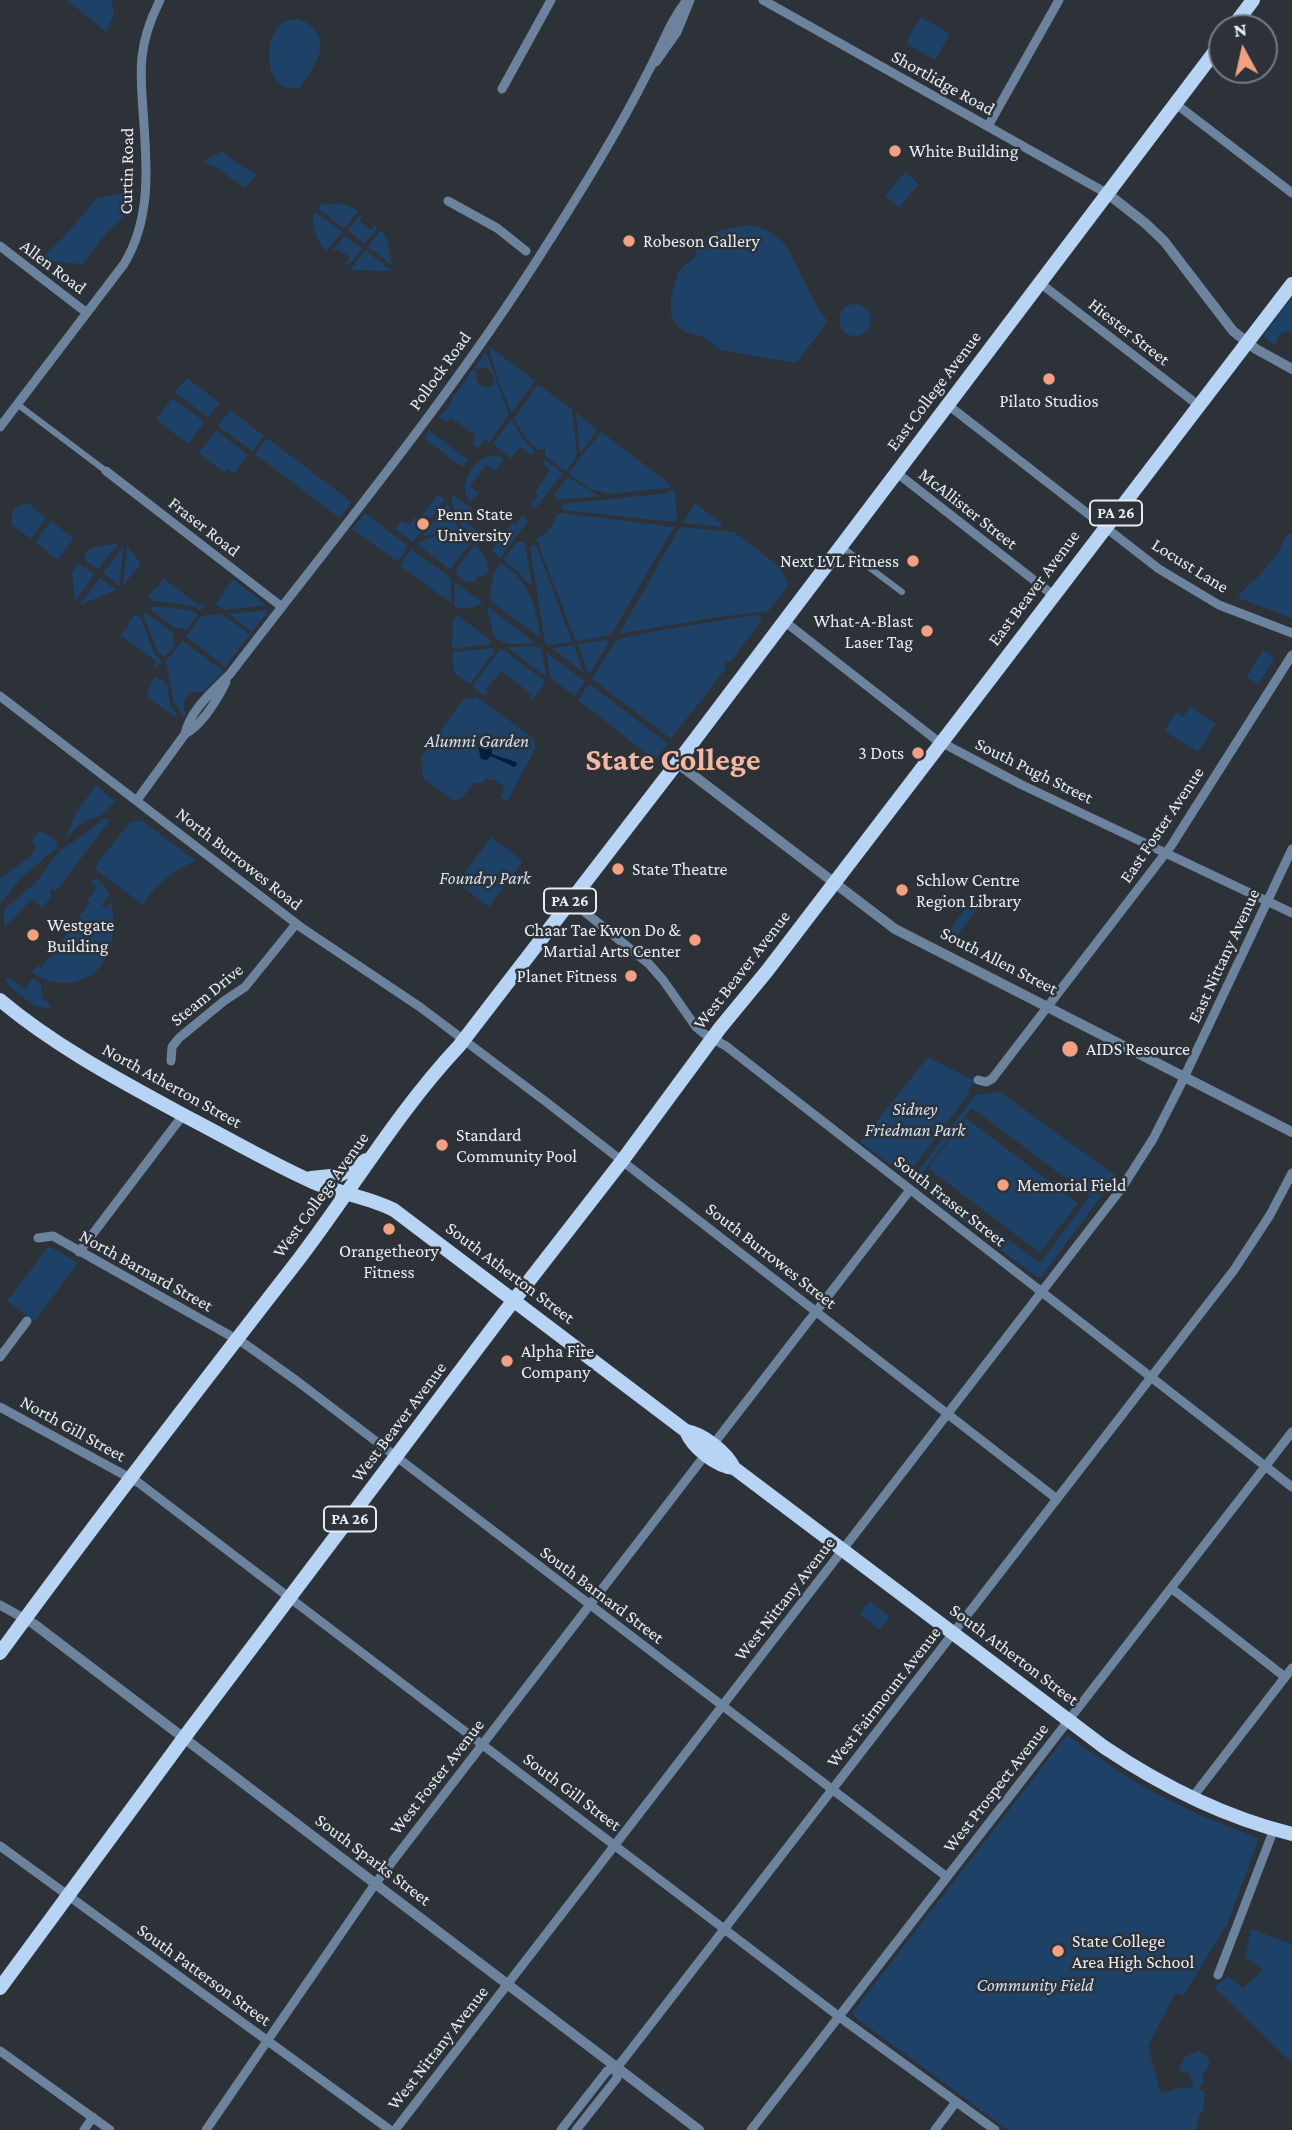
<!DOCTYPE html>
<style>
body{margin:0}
#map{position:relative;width:1292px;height:2130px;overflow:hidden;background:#2c3238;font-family:"Crimson Pro",serif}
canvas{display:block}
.north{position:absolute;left:1208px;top:14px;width:70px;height:70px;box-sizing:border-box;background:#2c3238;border:2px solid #777c81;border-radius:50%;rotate:352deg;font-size:19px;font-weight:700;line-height:28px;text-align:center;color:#e8ebef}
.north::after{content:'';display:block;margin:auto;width:24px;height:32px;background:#f2a080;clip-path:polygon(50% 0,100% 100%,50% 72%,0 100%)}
</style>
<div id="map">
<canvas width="1292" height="2130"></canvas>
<div class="north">N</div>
</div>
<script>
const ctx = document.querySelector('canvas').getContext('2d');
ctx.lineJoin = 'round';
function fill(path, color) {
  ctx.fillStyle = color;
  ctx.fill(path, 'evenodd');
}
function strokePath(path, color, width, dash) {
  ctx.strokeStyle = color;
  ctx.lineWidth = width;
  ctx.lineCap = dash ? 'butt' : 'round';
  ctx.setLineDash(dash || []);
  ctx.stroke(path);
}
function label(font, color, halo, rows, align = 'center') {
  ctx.font = font + ' "Crimson Pro",serif';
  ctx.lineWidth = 5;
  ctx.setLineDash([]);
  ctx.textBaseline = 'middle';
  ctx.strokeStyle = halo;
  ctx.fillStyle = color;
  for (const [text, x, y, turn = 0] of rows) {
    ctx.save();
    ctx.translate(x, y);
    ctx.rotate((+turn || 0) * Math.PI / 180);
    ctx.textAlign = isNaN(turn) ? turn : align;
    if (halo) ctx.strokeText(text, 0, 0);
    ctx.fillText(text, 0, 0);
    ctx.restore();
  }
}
const green = new Path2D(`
 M67,0H113L112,3L114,15L106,32Z
 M921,17L950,34L935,60L906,43Z
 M294,19C309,20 324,34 320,51C318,63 306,77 300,87L296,89C290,88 284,88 280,84C265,73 266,39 279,26C283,21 288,20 294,19Z
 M222,151L238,164L257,174L246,187H243L216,167L203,162Z
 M905,172L919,184L899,208L885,196Z
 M128,192C138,210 117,221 107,233C98,243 92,254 82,264L47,261L44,258V255L62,239L97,198Z
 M339,203L349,206L358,211L344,229L319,209L320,205Z
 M317,213L342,232L326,251C316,242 313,227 313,214Z
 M361,214L362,215L359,221L371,230L375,225L378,227L364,244L348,230Z
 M745,225C763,226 776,233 787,247L818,309L826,319V324L796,363L721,350L703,337L685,332L678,327L671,315V296L678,273L682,267L694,258L698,243L716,232Z
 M379,232H383L388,243L392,265L368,247Z
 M344,236L362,249L348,266L345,264L350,258L338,249L331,253Z
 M365,250L391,270L390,271L350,270Z
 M1292,297V332H1283L1277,339L1275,346L1265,339L1264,334Z
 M839 320a16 16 0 1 1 32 0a16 16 0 1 1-32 0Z
 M490,347L535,381L512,413L499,383L489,349Z
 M486,352L509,414L489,443L485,440L478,448L473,443L475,435L450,417L447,423L439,417C443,411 449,410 450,402L473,369L476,371C474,379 479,386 487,388L493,385C495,377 491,370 484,367L477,369L475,367Z
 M187,378L220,403L208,418L176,393V390Z
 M538,384L572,409L577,455L566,472L546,457L545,449L538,450C527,441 520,430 514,418Z
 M172,398L205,422L188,444L156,419Z
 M230,410L264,436L252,451L218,426Z
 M576,414H578L597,430L580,454Z
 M511,419L523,439L535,451L532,456L521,447L511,459L493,444Z
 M216,430L248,455L234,474L227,469L224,472L198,453Z
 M429,430L468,460L462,467L424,438Z
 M601,432L670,484L671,486L669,488L608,494L590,489L568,473Z
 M267,438L352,502L339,518L255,454Z
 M495,455L504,459L495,471L486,465L470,486L479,493L470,502C456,484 474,456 495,455Z
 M545,460L563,473L535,509L530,505L538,496L535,493L550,470L542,463Z
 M568,477L599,496L556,500L555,494Z
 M673,490L675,492L677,520L674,522L562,510V504L668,493Z
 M438,494L445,500L413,542L395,529L401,521L409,525L415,517L420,519Z
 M454,495L472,509L464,521L479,532L475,537L459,524L451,500Z
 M448,502L456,525L463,533L445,531L422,537Z
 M28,503L46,518L31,539L12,525V512L16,507Z
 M695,503L721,523L722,527L683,523Z
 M365,513L408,546L398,562L352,529Z
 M562,513L674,527L611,635L578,641L575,639L536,539C548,533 553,527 556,514Z
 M523,515L528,521L500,558L491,550L512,523L515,525Z
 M51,521L74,538L58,560L35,542Z
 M682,527L734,532L780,567L789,584L767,613L758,612L706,619L619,634L678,530Z
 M1292,533V618L1238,598L1241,592L1257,578L1277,554L1287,535Z
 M445,534L461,536L472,541L450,570L417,544L431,537Z
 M517,542H525L532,587L519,573L503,560Z
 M119,543L98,570L85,560L84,556L90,548Z
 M475,544L484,554L489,572L484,577L478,575L476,581L467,583L456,574L458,567Z
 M536,545L572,641V642L549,645L545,643L530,547Z
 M124,546L119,586L103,573Z
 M127,546L141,563L123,586Z
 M411,549L451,578V603L400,566Z
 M501,563C529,580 537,607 540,638L489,600L494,572Z
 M79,564L95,574L75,602L72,572Z
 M100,578L117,590L78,606Z
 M163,578L200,606L203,603L205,605L200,611L194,606L153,601L148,597L155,588L157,589Z
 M233,579L266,605L224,610L213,602H217Z
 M455,582L481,601L482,603L474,607L458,609L454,605Z
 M151,606L191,610L198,615L187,630L182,628L176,629L149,608Z
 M488,608H490L535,643C522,644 499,648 493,633C491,625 490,618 487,611Z
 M269,610L252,632L228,614Z
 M145,612L173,633V639L176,643L165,657L158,652L143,615Z
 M135,614L140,617L155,655L162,661L156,668L154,666L157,662L120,635L129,626L128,624Z
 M222,614L250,635L225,667L186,636L201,616Z
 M457,615L488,638L492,644L454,649L452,647L453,619Z
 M757,615L761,616V621L731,661H725L724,664L726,668L671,739L593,680V677L615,641L618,639L666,629Z
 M608,640L609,642L589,675L578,644Z
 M183,641L223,671L203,692H193C184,697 181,705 186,714L184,718L173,700L166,661Z
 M573,645L574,646L584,673L552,648Z
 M507,647H541L546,676H545Z
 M491,648L494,649V652L471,683H468L454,673L452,655L454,652Z
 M501,648L546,682L533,700L530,699L532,695L501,671L486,690L488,692L487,694L483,695L474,688L473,685Z
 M1263,650L1275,658L1259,684L1246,677Z
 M546,652L585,681L575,696L551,679Z
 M156,676L167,684L170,704L177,714L175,717L147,697L151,682Z
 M588,685H591L666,742L667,745L656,759L652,758L578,700Z
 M476,696L532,737L536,747L507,802L501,797L504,789L503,785L495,780H490L487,778L482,783H474L462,798L454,801L423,778L421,757L465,697L471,699Z
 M1190,706L1216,724L1198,752L1164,731L1176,712L1183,717Z
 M96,785L115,801L101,816L89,819L78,826L65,840L76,813Z
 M104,818L110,820L56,891L52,889L49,893L52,896L42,908L32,899L5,927L3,913L6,908L37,881L59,851L85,834Z
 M141,820L196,861C170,873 159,881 143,905L94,868L129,823Z
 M38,832C46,832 58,838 58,847L22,877L0,904V878L31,856L35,848L32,840Z
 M491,837L523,861L489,907L464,888L460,879Z
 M96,878L106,888L109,895L102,905L106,909L111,902C114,916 115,931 111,946C101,982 62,994 32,972L37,965L41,968L90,903L87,901L97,887L90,882Z
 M973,899L982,904V909L977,910L958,934L960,936L955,944L951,946L944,942L943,938Z
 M9,977L25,989L33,978L42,986L41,990L44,1001H47L51,1009C35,1010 16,992 5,981Z
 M928,1057L975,1081L968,1091L970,1093L906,1176L860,1142Z
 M1000,1092L1116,1176L1041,1277H1037L932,1198L937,1189L916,1174L975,1095ZM972,1108L1090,1196L1040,1263L921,1175Z
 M966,1118L1078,1203L1040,1253L928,1168Z
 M49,1246L78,1263L35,1321L7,1301Z
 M870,1601L890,1617L880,1630L859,1614Z
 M1067,1735C1104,1762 1141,1788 1183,1807C1207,1819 1233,1828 1259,1838L1228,1923L1183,1996L1175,1993L1148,2046L1161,2094L1177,2088L1194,2087L1189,2073L1178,2071L1185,2057L1198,2051L1207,2056L1210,2063L1206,2071L1202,2074L1204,2082L1198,2089L1204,2091C1206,2097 1203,2103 1204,2109L1200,2114L1195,2130H1008L856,2018L852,2013Z
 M1251,1929L1292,1944V1996L1290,1998L1292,2001V2062L1282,2054L1214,1987L1228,1976L1243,1988L1263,1970L1245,1957Z`);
const water = new Path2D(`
 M487,740L492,741V754C500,758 511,759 517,763L516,766L514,767L491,756L487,760L481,759L478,747Z`);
const pedestrian = new Path2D(`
 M17,404L106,471
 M842,547L902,592`);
const minor = new Path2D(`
 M763,0L1108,194
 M656,62L677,32L690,0
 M502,89L551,0
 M1176,104L1292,193
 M988,126L1059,0
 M448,201L497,228L526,251
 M0,246L87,313
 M1040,283L1198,405
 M948,405L1159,569L1219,605L1292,633
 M0,427L124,264C152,218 147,164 143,111C142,93 140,75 142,57C144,37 151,18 160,0
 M106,471L282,607
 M897,473L1053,595
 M784,621L935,739L1020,784L1292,913
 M0,696L302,928L420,1007L545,1101L1057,1499
 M185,734C190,710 213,691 230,674C335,537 446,403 539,257C578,196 617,134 649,70C662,46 670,21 687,0
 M137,800L185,734C203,724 217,700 226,682
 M570,900L649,964L663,980L696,1027L706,1035L726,1046L1292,1487
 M171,1061L172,1047L179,1038L224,1001L245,987L296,924
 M978,1080L986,1082L992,1079L1171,846L1292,655
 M38,1238L53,1236L245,1344L297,1381L947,1877
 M79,1252L183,1115
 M0,1357L27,1321
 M0,1407L139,1483L845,2021L995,2130
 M712,1446L910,1190
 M1171,1588L1285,1677
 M0,1605L25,1619
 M1192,1798L1292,1668
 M0,1846L390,2130
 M1218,1975L1274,1829
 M0,2051L110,2130
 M84,2130L93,2117
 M206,2130L375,1884L706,1454
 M395,2130L1121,1189L1153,1139L1180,1086L1292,849
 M561,2130L607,2071L617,2067L623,2060L1234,1270L1270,1215L1292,1173
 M576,2130L617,2078V2067
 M751,2130L1292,1432
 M935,2130L956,2102`);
const tertiary = new Path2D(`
 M1108,194L1145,223L1164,241L1233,331L1256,349L1292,369
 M677,763L895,929L1292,1132
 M25,1619L34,1624L699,2130`);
const primary = new Path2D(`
 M1232,28L1253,0
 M0,1000C56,1047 121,1081 185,1116C228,1138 270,1163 313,1182C340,1194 369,1197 394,1210L686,1431C703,1434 726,1452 734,1468L1104,1747C1162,1786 1224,1817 1292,1834
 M311,1178L340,1175L366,1160
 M686,1431C693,1448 716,1466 734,1468
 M0,1653C97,1520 198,1389 299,1259C353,1188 398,1111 459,1046L687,750L1222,42
 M0,1988L189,1731L504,1313L622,1161L720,1028L767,971L1292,284`);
const markers = [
 [895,151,7,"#f2a080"],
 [629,241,7,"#f2a080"],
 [1049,379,7,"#f2a080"],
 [423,524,7,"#f2a080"],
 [913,561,7,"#f2a080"],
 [927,631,7,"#f2a080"],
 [918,753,7,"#f2a080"],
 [618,869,7,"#f2a080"],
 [902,890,7,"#f2a080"],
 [33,935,7,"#f2a080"],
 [695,940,7,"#f2a080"],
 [631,976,7,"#f2a080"],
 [1070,1049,9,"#f2a080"],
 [442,1145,7,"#f2a080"],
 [1003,1185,7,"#f2a080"],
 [389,1229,7,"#f2a080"],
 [507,1361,7,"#f2a080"],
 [1058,1951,7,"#f2a080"]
];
const shields = [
 [1116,513,52],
 [570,901,52],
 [350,1519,52]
];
const shieldNames = [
 ["PA 26",1116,513],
 ["PA 26",570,901],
 ["PA 26",350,1519]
];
const streetNames = [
 ["Shortlidge Road",943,83,29],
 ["Curtin Road",127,171,-89],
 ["Allen Road",53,267,37],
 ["Hiester Street",1129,332,38],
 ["Pollock Road",440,371,-54],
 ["East College Avenue",934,391,-53],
 ["McAllister Street",968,509,38],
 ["Fraser Road",204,527,38],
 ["Locust Lane",1190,566,32],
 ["East Beaver Avenue",1034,588,-53],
 ["South Pugh Street",1034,771,26],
 ["East Foster Avenue",1162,825,-56],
 ["North Burrowes Road",239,859,38],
 ["East Nittany Avenue",1224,956,-65],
 ["South Allen Street",999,961,27],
 ["West Beaver Avenue",742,970,-52],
 ["Steam Drive",207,995,-39],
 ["North Atherton Street",172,1086,29],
 ["West College Avenue",321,1195,-54],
 ["South Fraser Street",950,1201,38],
 ["South Burrowes Street",771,1256,38],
 ["North Barnard Street",146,1271,29],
 ["South Atherton Street",510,1273,37],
 ["West Beaver Avenue",399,1422,-53],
 ["North Gill Street",73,1429,29],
 ["South Barnard Street",602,1595,37],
 ["West Nittany Avenue",785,1599,-52],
 ["South Atherton Street",1014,1655,37],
 ["West Fairmount Avenue",884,1697,-52],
 ["West Foster Avenue",437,1777,-52],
 ["West Prospect Avenue",996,1788,-52],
 ["South Gill Street",572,1792,37],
 ["South Sparks Street",373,1860,37],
 ["South Patterson Street",204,1975,36],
 ["West Nittany Avenue",438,2048,-52]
];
const poiNames = [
 ["White Building",909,151],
 ["Robeson Gallery",643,241],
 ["Pilato Studios",1049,401,"center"],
 ["Penn State",437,514],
 ["University",437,535],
 ["Next LVL Fitness",899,561,"right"],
 ["What-A-Blast",913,621,"right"],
 ["Laser Tag",913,642,"right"],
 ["3 Dots",904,753,"right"],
 ["State Theatre",632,869],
 ["Schlow Centre",916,880],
 ["Region Library",916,901],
 ["Westgate",47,925],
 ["Building",47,946],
 ["Chaar Tae Kwon Do &",681,930,"right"],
 ["Martial Arts Center",681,951,"right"],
 ["Planet Fitness",617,976,"right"],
 ["AIDS Resource",1086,1049],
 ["Standard",456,1135],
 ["Community Pool",456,1156],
 ["Memorial Field",1017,1185],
 ["Orangetheory",389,1251,"center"],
 ["Fitness",389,1272,"center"],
 ["Alpha Fire",521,1351],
 ["Company",521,1372],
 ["State College",1072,1941],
 ["Area High School",1072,1962]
];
const parkNames = [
 ["Alumni Garden",477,741],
 ["Foundry Park",485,878],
 ["Sidney",915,1109],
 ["Friedman Park",915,1130],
 ["Community Field",1035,1985]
];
const townNames = [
 ["State College",673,760]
];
fill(green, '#1d4167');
fill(water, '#031f3d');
strokePath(pedestrian, '#6c839e', 6);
strokePath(minor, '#6c839e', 9);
strokePath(tertiary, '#6c839e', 10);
strokePath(primary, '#b7d4f5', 14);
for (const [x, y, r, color] of markers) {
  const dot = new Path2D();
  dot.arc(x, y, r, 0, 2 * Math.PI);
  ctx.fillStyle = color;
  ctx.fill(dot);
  strokePath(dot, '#2c3238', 2.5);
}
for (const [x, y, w] of shields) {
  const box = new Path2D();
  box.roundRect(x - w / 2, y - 12.5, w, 25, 5);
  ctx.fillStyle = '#2c3238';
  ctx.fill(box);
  strokePath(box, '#e8ebef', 2);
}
label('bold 16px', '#e8ebef', null, shieldNames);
label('18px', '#e8ebef', '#2c3238', streetNames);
label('18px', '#e8ebef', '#2c3238', poiNames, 'left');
label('italic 18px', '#d1e0f1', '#2c3238', parkNames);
label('bold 32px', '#f5b79f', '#2c3238', townNames);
</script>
